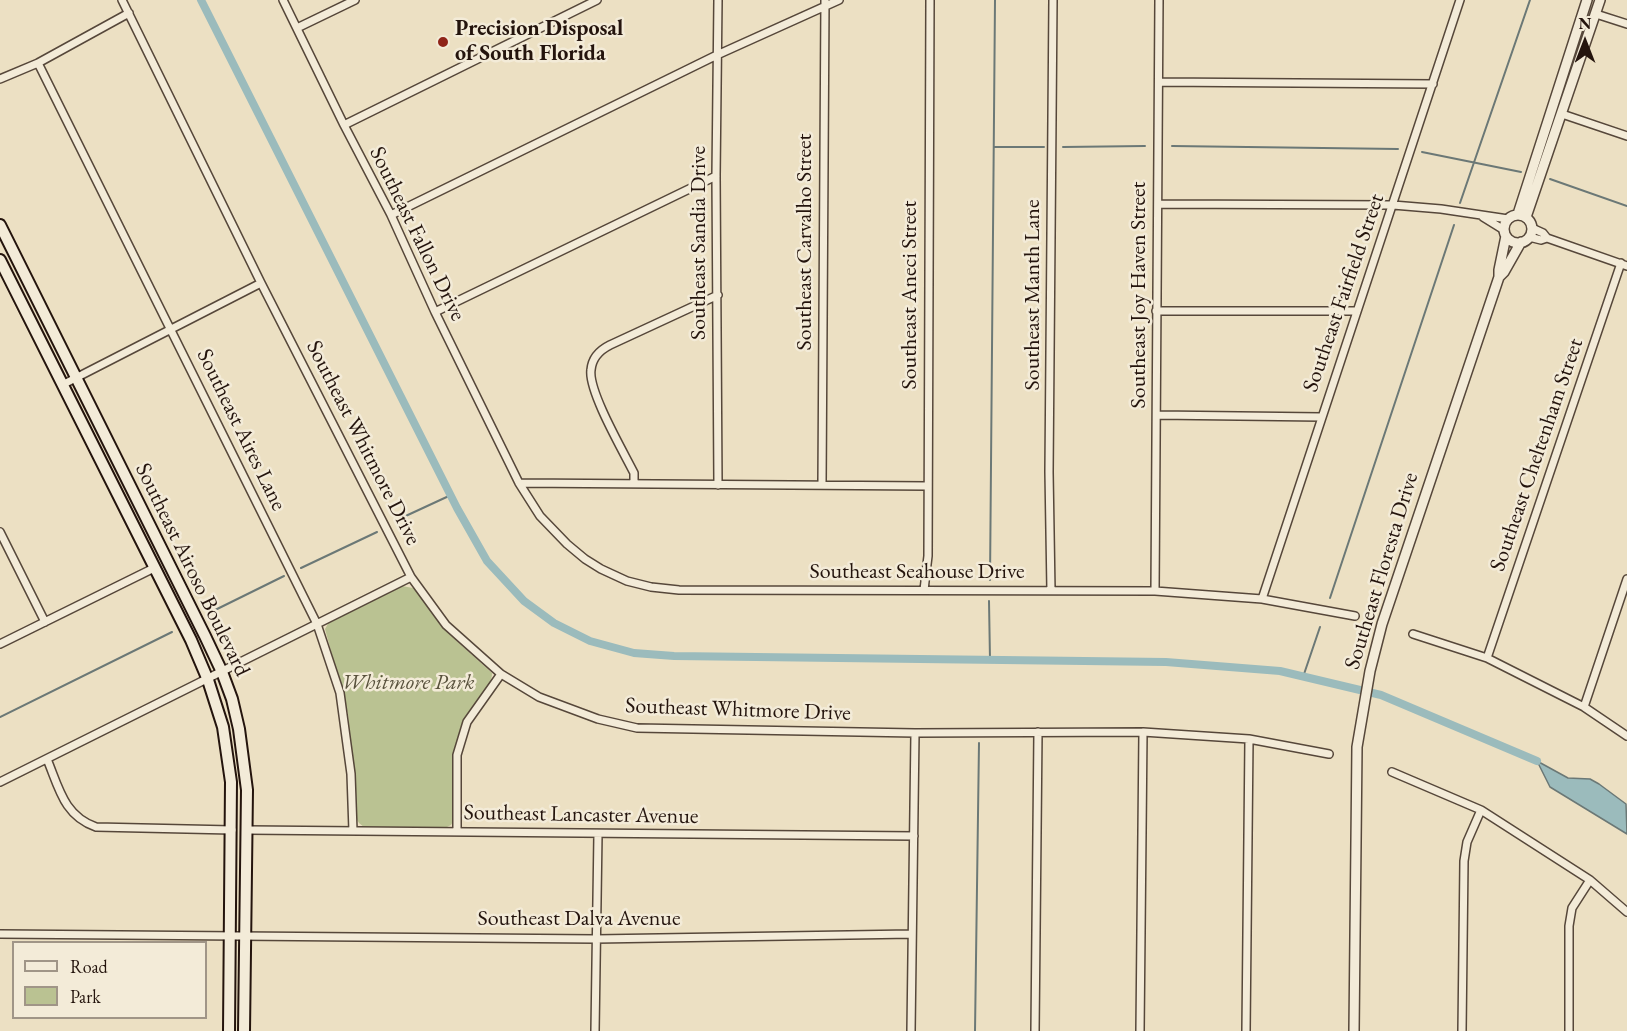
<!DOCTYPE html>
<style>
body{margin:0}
#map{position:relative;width:1627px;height:1031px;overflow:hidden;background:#ece0c3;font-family:"EB Garamond",serif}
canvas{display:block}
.legend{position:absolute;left:12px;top:941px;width:195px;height:78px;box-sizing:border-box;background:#f3ebd8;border:2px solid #a09587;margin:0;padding:8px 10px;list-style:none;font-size:18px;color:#24140d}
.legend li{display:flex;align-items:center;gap:12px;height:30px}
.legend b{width:30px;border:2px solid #a09587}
.north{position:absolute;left:1555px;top:12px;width:60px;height:60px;-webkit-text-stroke:4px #f3ebd8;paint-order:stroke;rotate:0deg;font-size:16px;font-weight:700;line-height:24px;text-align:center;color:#24140d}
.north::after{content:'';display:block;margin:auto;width:21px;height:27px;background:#24140d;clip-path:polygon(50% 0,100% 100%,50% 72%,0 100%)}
</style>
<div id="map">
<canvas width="1627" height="1031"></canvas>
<ul class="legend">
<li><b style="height:8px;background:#f3ebd8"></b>Road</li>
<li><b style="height:16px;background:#bac292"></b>Park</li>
</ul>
<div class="north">N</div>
</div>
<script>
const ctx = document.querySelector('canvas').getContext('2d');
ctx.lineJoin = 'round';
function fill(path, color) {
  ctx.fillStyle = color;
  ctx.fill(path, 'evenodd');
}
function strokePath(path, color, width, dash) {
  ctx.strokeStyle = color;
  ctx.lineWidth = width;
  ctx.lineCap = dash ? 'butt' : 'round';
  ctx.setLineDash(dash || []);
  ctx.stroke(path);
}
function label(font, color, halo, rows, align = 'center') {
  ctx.font = font + ' "EB Garamond",serif';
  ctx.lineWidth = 5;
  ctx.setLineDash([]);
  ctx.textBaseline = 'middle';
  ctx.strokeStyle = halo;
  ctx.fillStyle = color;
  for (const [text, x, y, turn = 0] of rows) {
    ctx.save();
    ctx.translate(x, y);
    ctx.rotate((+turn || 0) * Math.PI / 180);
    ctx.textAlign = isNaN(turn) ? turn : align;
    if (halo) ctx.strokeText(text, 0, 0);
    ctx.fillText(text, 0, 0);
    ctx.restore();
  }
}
const green = new Path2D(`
 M402,586L413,588L419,593L450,635L492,673C493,687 468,708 462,724C450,755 459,788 454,820L451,825L445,828H365L359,823L356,818L348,714L325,629L329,622Z`);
const water = new Path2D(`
 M1537,761L1568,778L1590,779L1599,784L1626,804L1627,834L1550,787Z`);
const stream = new Path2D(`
 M1172,146L1398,149
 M994,147H1044
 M1063,147L1145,146
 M1422,152L1521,172
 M1550,179L1627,206
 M1460,203L1530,0
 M397,520L451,495
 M301,568L377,532
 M990,580L995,0
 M1330,598L1454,225
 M989,601L990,660
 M207,614L284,576
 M1303,677L1320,627
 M0,717L172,632
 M975,1031L979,743`);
const canal = new Path2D(`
 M201,0L457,508L487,561L524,601L554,623L590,641L634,653L674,656L1166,662L1280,671L1381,695L1537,761`);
const minor = new Path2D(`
 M122,0L261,283L411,577L446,625L501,674L539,697L598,719L637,728L915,733L1143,732L1249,739L1329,754
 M283,0L344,125L391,215L435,312L519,483L540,516L567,544L585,559L601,569L627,581L651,587L679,590L1155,591L1262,599L1355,616
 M1596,14L1627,24
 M297,28L355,0
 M38,63L317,624L340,693L351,774L353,831
 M0,79L38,63L129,13
 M1159,82L1433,84
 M1562,114L1627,136
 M344,125L597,0
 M1158,204L1393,205L1441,209L1508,219
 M391,215L717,55L839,0
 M1483,217L1504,230
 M1532,228L1543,233L1547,238L1627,266
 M1529,237L1541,240L1547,238
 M1156,311H1356
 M435,312L716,176
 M62,385L261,283
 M1157,415L1321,417
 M519,483L927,486
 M634,483V473C623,451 588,391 591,370C592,358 600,350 610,345L718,295
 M822,484L825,0
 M718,485L716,176L718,0
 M0,532L45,622
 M924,590L928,556L930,0
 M1051,591L1049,472L1053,0
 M1155,591L1159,0
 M1262,599L1460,0
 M1413,634L1487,658L1584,707L1627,736
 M0,644L154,568
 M1487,658L1621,263
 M1584,707L1627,579
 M47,759C59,788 64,816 96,827L232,830
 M1392,772L1481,810L1590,880L1627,912
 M0,782L411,577
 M248,830L914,836
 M457,831V755L467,722L501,674
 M0,934L596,939L912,934
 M595,1031L598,834
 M911,1031L915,733
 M1035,1031L1038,732
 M1140,1031L1143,732
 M1246,1031L1249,739
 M1462,1031L1464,861L1467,842L1481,810
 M1569,1031V926L1572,908L1590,880`);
const tertiary = new Path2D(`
 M1518,214L1587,0
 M1504 229a14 14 0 1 1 28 0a14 14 0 1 1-28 0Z
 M1526,217L1600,0
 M1499,277L1504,272L1521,242
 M1354,1031L1357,747L1370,671L1382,624L1499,277V270L1506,236`);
const secondary = new Path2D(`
 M0,225L205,636L222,672L232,699L239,729L247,790L244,1031
 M0,260L191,640L208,680L223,727L231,782L229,1031`);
const markers = [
 [443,42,6,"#8f2418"]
];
const poiNames = [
 ["Precision Disposal",455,29],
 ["of South Florida",455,54]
];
const streetNames = [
 ["Southeast Fallon Drive",417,234,64],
 ["Southeast Carvalho Street",805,242,-90],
 ["Southeast Sandia Drive",699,243,-90],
 ["Southeast Fairfield Street",1344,293,-71],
 ["Southeast Aneci Street",910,295,-90],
 ["Southeast Manth Lane",1033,295,-90],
 ["Southeast Joy Haven Street",1139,295,-90],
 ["Southeast Aires Lane",241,430,64],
 ["Southeast Whitmore Drive",363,443,63],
 ["Southeast Cheltenham Street",1537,455,-71],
 ["Southeast Airoso Boulevard",192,570,64],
 ["Southeast Floresta Drive",1382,571,-73],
 ["Southeast Seahouse Drive",917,572],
 ["Southeast Whitmore Drive",738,710,2],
 ["Southeast Lancaster Avenue",581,815,1],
 ["Southeast Dalva Avenue",579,919]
];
const parkNames = [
 ["Whitmore Park",408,683]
];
fill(green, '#bac292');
fill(water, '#9bbbbc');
strokePath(water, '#6b7876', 1.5);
strokePath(stream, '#6b7876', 2);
strokePath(canal, '#9bbbbc', 8);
strokePath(minor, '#56473a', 10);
strokePath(tertiary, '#56473a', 12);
strokePath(secondary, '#24140d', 14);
strokePath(minor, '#f3ebd8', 7);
strokePath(tertiary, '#f3ebd8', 9);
strokePath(secondary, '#f3ebd8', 10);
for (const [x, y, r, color] of markers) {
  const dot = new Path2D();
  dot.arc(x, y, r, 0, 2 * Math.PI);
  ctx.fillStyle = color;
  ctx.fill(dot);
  strokePath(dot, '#f3ebd8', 2);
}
label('bold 22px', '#24140d', '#f3ebd8', poiNames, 'left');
label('22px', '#24140d', '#f3ebd8', streetNames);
label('italic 22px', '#58513c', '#f3ebd8', parkNames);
</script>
